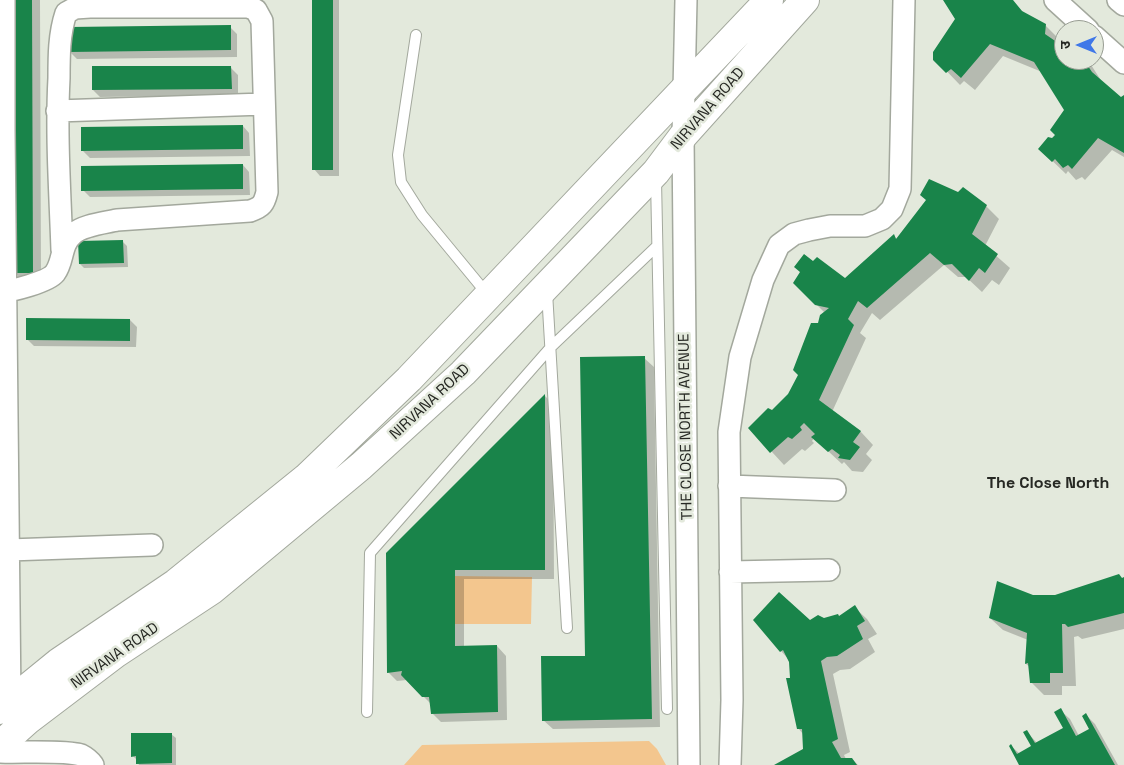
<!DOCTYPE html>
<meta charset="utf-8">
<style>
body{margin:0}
#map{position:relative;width:1124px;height:765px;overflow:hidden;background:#e3e9dc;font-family:"Space Grotesk","Noto Sans Devanagari",sans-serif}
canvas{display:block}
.north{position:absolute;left:1054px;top:20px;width:50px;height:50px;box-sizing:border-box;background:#e3e9dc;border:1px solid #979c92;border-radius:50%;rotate:270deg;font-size:14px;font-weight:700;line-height:20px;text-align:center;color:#262823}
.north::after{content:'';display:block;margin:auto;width:18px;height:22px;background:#4078e8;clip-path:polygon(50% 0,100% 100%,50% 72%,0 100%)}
</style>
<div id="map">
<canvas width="1124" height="765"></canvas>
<div class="north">उ</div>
</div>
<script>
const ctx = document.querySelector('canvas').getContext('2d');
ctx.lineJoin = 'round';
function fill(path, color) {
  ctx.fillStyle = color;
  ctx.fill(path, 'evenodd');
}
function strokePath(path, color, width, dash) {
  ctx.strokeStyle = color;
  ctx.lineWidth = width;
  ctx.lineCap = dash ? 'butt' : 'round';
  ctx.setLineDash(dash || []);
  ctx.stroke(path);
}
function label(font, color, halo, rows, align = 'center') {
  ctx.font = font + ' "Space Grotesk",sans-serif';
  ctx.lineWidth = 5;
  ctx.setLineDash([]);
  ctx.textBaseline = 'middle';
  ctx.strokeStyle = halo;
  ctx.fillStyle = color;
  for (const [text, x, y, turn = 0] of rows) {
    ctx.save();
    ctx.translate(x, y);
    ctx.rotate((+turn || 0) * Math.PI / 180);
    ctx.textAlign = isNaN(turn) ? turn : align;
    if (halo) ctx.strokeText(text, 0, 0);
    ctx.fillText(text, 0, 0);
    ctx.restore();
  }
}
const green = new Path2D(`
 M455,576L532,577L531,624H455Z
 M649,741L657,749L666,765H404L422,745Z`);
const shadow = new Path2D(`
 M13,0H40L41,281H23L14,272Z
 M314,0H339V176H320L314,169Z
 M944,0L1012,1L1025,14L1045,25L1058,38L1057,45L1064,48V60H1088L1102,82L1121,98L1124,96V157L1112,150L1085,180L1082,177L1076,180L1068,171L1066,174L1040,149L1052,140L1056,135L1066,110L1042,72L1003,56L975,90L964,81L960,85L935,59L957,19Z
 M230,27L237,34V57L77,59L70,52Z
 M231,68L238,75V95L100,97L93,90Z
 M243,126L249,133L250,156L90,158L83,151Z
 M243,165L249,172L250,195L90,197L83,190Z
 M986,206L999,219L985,246L1010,268L999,285L992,280L982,292L966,277H958L944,265L880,320L872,313L860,333L866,338L832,412L861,432L873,445L866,454L872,460L863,472L852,471L844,462L842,464L814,438L812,441L814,443L805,451L802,449L784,465L750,428L772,412L789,395L799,375L818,324L825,313L795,283L813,263L845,280L894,236L897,239Z
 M122,241L127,246L128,267L84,268L80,264Z
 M130,320L137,327L136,347L34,346L27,339Z
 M644,358L654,367L660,727L553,729L543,720L587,657Z
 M545,396L553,404L554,579H464V647L497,646L506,656L507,720L441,722L432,713L431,704L407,680L397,681L388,672Z
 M1124,579V629L1082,639L1078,636L1074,637L1076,686H1062V695H1044L1031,682L1030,667L1026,664L1028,640L1003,630L990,618L1033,597L1055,596Z
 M854,607L867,619L877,634L868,639L875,652L850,669L840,670L833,674L850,752L844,755L846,759H852L858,765H776L804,749L803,734L798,728L790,661L781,651L810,621L840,617Z
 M1060,710L1070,719L1079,736L1091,729L1086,715L1095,724L1118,765H1021L1011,746L1020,754L1033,747L1027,732L1037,743L1064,728Z
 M171,734L176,738V765H139L138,763V761L133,756Z`);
const building = new Path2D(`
 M11,0H32L33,273H13Z
 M312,0H333V170H312Z
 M943,0H1013L1022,11L1046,24L1045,34L1064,47V60H1084L1092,72L1121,97L1124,95V153L1098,138L1072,169L1068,165L1063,168L1055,159L1052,162L1038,149L1048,137L1052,138L1055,135L1050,130L1064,110L1034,62L990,44L961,78L951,69L946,73L933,60V52L955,19Z
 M231,25V50L69,52V27Z
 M92,66H231L232,89L92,90Z
 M243,125V149L81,151V127Z
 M243,164V189L81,191V166Z
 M929,179L958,192L963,187L987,205L972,234L998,254L985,273L979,268L969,281L952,264L944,265L930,253L867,308L858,301L848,319L854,325L819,400L861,431L853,442L860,447L850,460L838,458L840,455L832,449L828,452L811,437L815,434L804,423L800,427L802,430L792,439L788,437L770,453L748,428L768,408L772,410L788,394L798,375L793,370L811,323H818L820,315L829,308L815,305L793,283L800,272L794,267L804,254L813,261L817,257L845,278L894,234L896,239L926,200L920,195Z
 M123,240L124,263L79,264L78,241Z
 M26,318L130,319V341L26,340Z
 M645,356L652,719L542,721L541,656H585L580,357Z
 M545,394V570H455V646L497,645L498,712L431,714L429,697H422L401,675L402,671L387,673L386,553Z
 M1119,574L1122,578L1124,577V613L1068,627L1065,624H1062L1063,673H1050V683H1030L1028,663L1025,664L1027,633L989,618L997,581L1033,595H1055Z
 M779,592L810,620L818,615L824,618L838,614L839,616L855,605L865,621L857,626L863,639L837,656L827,657L821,661L838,739L832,742L841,758H852L857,765H774L803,749L802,729H797L786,678H790L789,662L783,650L780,652L753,620Z
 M1061,708L1076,736L1089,729L1082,716L1086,713L1115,765H1019L1009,746L1011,744L1017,754L1031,746L1023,732L1027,730L1035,743L1063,728L1054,712Z
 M131,733H172V763L136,764V756L131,757Z`);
const lane = new Path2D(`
 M416,35L398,155L401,182L422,215L488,295
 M656,180L667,709
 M547,292L567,628
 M367,712L370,553L551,347L657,246`);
const street = new Path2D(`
 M4,0V130L10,701
 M686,0L683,136L689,765
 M1055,0L1088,30
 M1118,0L1124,5
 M1094,36L1124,63
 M57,111L264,104
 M0,292C12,291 48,282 55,273C64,261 60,245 73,234C83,225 104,223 117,220L250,211C262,207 264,204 267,192L262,21L256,10L248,7H90L75,8L66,13C59,34 59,56 59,78C56,135 60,192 62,250
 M729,486L835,490
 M9,550L152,545
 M730,572L829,570
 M0,752C18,753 65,750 81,755C85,757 90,761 93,765
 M730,765L732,700L729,432L740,357L763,280L779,245L794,234L809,230L830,226H865L882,219L892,209L900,189L904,0`);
const secondary = new Path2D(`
 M0,710L59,662L176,583L306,478L409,379L769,0
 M0,745L28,720L115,654L212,590L361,466L463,373L656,172L683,136L805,0`);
const streetNames = [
 ["NIRVANA ROAD",708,109,-49],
 ["NIRVANA ROAD",430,402,-43],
 ["THE CLOSE NORTH AVENUE",686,427,-91],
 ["NIRVANA ROAD",115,656,-35]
];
const neighbourhoodNames = [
 ["The Close North",1048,484]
];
fill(green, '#f3c68e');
fill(shadow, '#0003');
fill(building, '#19844a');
strokePath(lane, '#a3a89d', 12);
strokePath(street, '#a3a89d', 24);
strokePath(secondary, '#a3a89d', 30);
strokePath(lane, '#fff', 10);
strokePath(street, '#fff', 21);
strokePath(secondary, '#fff', 28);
label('15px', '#262823', '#e3e9dc', streetNames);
label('bold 16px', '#262823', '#e3e9dc', neighbourhoodNames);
</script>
